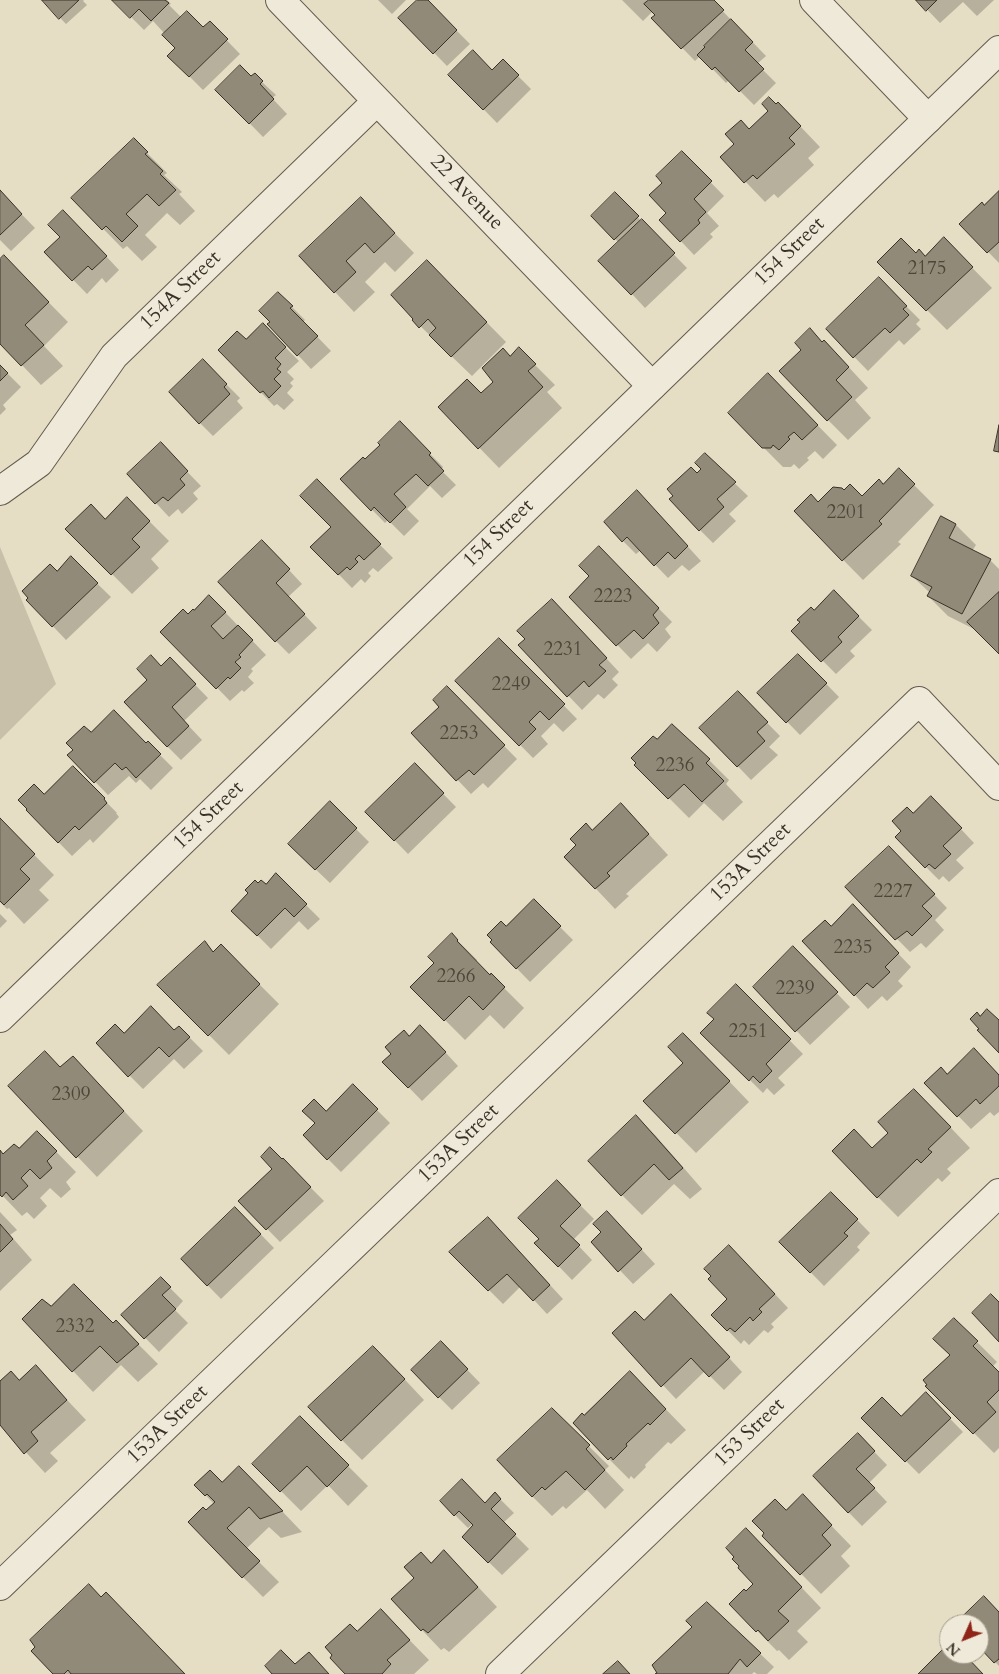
<!DOCTYPE html>
<style>
body{margin:0}
#map{position:relative;width:999px;height:1674px;overflow:hidden;background:#e5ddc4;font-family:Cardo,serif}
canvas{display:block}
.north{position:absolute;left:939px;top:1614px;width:50px;height:50px;box-sizing:border-box;background:#eee9d9;border:1px solid #a69f91;border-radius:50%;rotate:226deg;font-size:14px;font-weight:700;line-height:20px;text-align:center;color:#393026}
.north::after{content:'';display:block;margin:auto;width:18px;height:22px;background:#8f2418;clip-path:polygon(50% 0,100% 100%,50% 72%,0 100%)}
</style>
<div id="map">
<canvas width="999" height="1674"></canvas>
<div class="north">N</div>
</div>
<script>
const ctx = document.querySelector('canvas').getContext('2d');
ctx.lineJoin = 'round';
function fill(path, color) {
  ctx.fillStyle = color;
  ctx.fill(path, 'evenodd');
}
function strokePath(path, color, width, dash) {
  ctx.strokeStyle = color;
  ctx.lineWidth = width;
  ctx.lineCap = dash ? 'butt' : 'round';
  ctx.setLineDash(dash || []);
  ctx.stroke(path);
}
function label(font, color, halo, rows, align = 'center') {
  ctx.font = font + ' Cardo,serif';
  ctx.lineWidth = 4.5;
  ctx.setLineDash([]);
  ctx.textBaseline = 'middle';
  ctx.strokeStyle = halo;
  ctx.fillStyle = color;
  for (const [text, x, y, turn = 0] of rows) {
    ctx.save();
    ctx.translate(x, y);
    ctx.rotate((+turn || 0) * Math.PI / 180);
    ctx.textAlign = isNaN(turn) ? turn : align;
    if (halo) ctx.strokeText(text, 0, 0);
    ctx.fillText(text, 0, 0);
    ctx.restore();
  }
}
const green = new Path2D(`
 M0,547L56,684L0,740Z`);
const shadow = new Path2D(`
 M43,0H84L83,1L87,5L66,24Z
 M114,0H167L171,4L169,5L182,18L204,29L210,23L240,54L203,90L169,56L177,48L165,34L153,21L144,30Z
 M378,0H406L392,14Z
 M418,0H426L470,44L447,66L400,18Z
 M622,0H712L766,56L757,64L776,83L754,105L729,80L726,83L700,56L695,61L653,18L656,15L653,11L643,21Z
 M918,0H994L977,16L963,2L940,23Z
 M503,61L531,89L497,123L450,75L492,71Z
 M251,78L262,82L276,95L272,98L287,114L263,137L217,90Z
 M798,124L820,147L808,158L814,165L778,198L774,194L765,202L722,157L749,131Z
 M134,140L167,173L164,175L182,192L179,194L195,211L180,225L167,213L145,235L157,247L142,261L127,246L123,249L73,198Z
 M682,153L724,196L707,213L719,226L710,234L713,237L694,255L661,220L668,213L664,183Z
 M0,192L35,228L11,251L0,240Z
 M999,192V263L961,224L984,206Z
 M615,194L687,268L645,308L632,294L619,243L593,216Z
 M381,219L414,253L395,272L385,262L365,282L375,292L354,312L301,256Z
 M77,225L119,270L106,283L102,278L87,294L46,252Z
 M944,239L992,288L947,330L879,262L916,255L926,257Z
 M4,257L68,322L44,346L63,366L41,385L0,342V260Z
 M879,279L920,320L916,324L921,329L904,345L899,340L868,371L827,329Z
 M447,282L506,342L472,376L414,320Z
 M278,293L305,320L303,322L331,351L311,369L269,324L272,322Z
 M263,325L299,361L287,372L294,379L290,383L293,386L287,393L294,400L284,410L277,404L274,406L220,350L246,341Z
 M823,344L844,362L868,388L855,400L871,418L848,440L828,420Z
 M519,349L555,385L547,392L562,408L499,468L440,407L481,395L495,382L510,357Z
 M203,361L240,398L237,401L243,408L213,436L200,423Z
 M0,366L21,387L3,405L6,409L0,415Z
 M768,375L837,445L823,459L815,451L807,458L809,460L799,469L794,464L791,467H783L729,413Z
 M400,423L443,467L441,470L456,485L442,498L430,486L407,509L419,521L404,536L388,520L385,523L342,479L381,445Z
 M705,455L748,496L729,514L736,521L713,543L700,530L697,475L702,469Z
 M174,458L201,486L193,493L198,499L182,514L178,509L169,517L129,474Z
 M899,470L934,505L898,542L901,544L863,580L795,511L818,503L862,497L883,486Z
 M317,481L393,558L378,572L373,568L368,573L371,576L365,583L361,579L352,588L312,547L332,527Z
 M127,499L169,541L151,559L159,568L132,594L67,529L106,520Z
 M650,505L701,561L689,571L682,565L668,578L641,550L636,554L623,541Z
 M942,518L956,525L976,545L972,551L990,560L999,569V652L978,631L948,616L928,596L930,593L912,576Z
 M275,555L302,584L288,597L317,628L289,654L276,641Z
 M71,558L111,597L66,640L28,600Z
 M612,561L672,622L665,629L671,637L657,652L648,643L631,659L571,597Z
 M834,592L872,630L850,651L855,656L836,674L793,631Z
 M223,610L266,655L251,669L253,671L248,677L254,683L244,692L242,690L230,701L162,632L188,615Z
 M565,614L619,672L612,679L618,685L604,699L598,694L582,710L520,645Z
 M499,639L577,719L563,732L554,723L541,736L548,744L533,758L457,681Z
 M798,655L839,697L800,735L759,693Z
 M170,659L208,698L184,721L202,740L181,760L167,746L149,680Z
 M447,688L517,759L488,788L483,783L471,794L413,733L440,707Z
 M738,693L780,736L769,747L778,755L751,780L701,728Z
 M91,734L146,744L148,743L173,768L151,790L140,779L136,783L129,776L108,795L69,755Z
 M709,760L729,780L726,784L743,802L723,821L704,803L689,818L636,765Z
 M415,765L456,807L408,854L367,812Z
 M73,768L117,813H116L119,817L93,843L90,839L72,856L27,810Z
 M330,803L369,842L330,883L289,844Z
 M621,804L668,855L626,894L629,896L615,909L566,857Z
 M944,811L974,843L956,860L964,868L949,882L943,876L939,880L926,867L913,814Z
 M0,820L54,875L39,890L49,900L24,924L9,908L7,909L0,902Z
 M902,861L947,908L935,920L944,930L926,948L921,943L910,952L846,887Z
 M276,875L320,919L308,930L299,921L271,949L232,910L266,886Z
 M534,901L573,940L530,982L491,942Z
 M0,914L7,921L0,928Z
 M866,920L911,967L898,981L903,986L887,1001L882,996L868,1009L804,941L831,928Z
 M452,935L477,960L476,962L490,976L491,975L524,1008L504,1029L490,1015L465,1040L412,987L436,963Z
 M205,943L214,952L221,946L279,1004L229,1055L159,985Z
 M807,962L850,1007L810,1045L755,987Z
 M736,986L803,1054L778,1078L785,1085L774,1095L767,1088L763,1093L702,1033L715,1019Z
 M179,1027L203,1051L184,1069L174,1059L143,1089L97,1043L124,1035L174,1032Z
 M409,1037L434,1040L458,1066L422,1101L384,1062Z
 M703,1054L749,1102L696,1153L645,1101Z
 M73,1057L143,1131L97,1177L10,1086L60,1068Z
 M947,1075H999V1112L994,1116L990,1112L971,1129L926,1083Z
 M353,1086L390,1123L341,1172L304,1135Z
 M934,1110L970,1148L947,1169L951,1173L942,1182L938,1178L898,1217L878,1197L872,1149Z
 M636,1116L656,1136L702,1189L690,1199L674,1184L642,1215L622,1195Z
 M37,1132L76,1172L66,1182L71,1189L61,1198L50,1188L40,1198L47,1206L34,1219L27,1212L22,1216L0,1193V1151L4,1155L19,1150Z
 M283,1160L324,1201L280,1242L240,1201Z
 M557,1182L594,1219L573,1240L592,1260L572,1280L536,1243L541,1239Z
 M831,1193L870,1233L857,1247L860,1250L824,1286L781,1242Z
 M235,1208L274,1248L221,1299L182,1259Z
 M0,1212L17,1230L10,1235L32,1260L0,1291Z
 M620,1226L655,1264L633,1284L593,1242Z
 M501,1232L563,1299L547,1314L521,1286L503,1304L451,1252Z
 M743,1260L788,1308L771,1324L774,1327L768,1333L764,1330L749,1345L744,1340L741,1344L713,1315L729,1299Z
 M161,1279L183,1301L175,1310L188,1323L159,1352L123,1315Z
 M51,1308L113,1325L136,1342L158,1364L138,1382L121,1365L93,1392L24,1319Z
 M684,1309L742,1372L724,1390L705,1371L676,1399L614,1333Z
 M954,1319L997,1362L992,1367L999,1373V1448L994,1453L927,1386L951,1356Z
 M454,1356L480,1383L452,1410L412,1370Z
 M36,1367L86,1420L50,1453L58,1461L45,1473L0,1424V1383L19,1381Z
 M393,1367L424,1400L362,1460L342,1440Z
 M650,1393L686,1430L671,1444L668,1442L645,1465L646,1467L634,1479L631,1476L629,1479L609,1459L584,1417Z
 M926,1394L963,1432L919,1474L863,1418H901Z
 M552,1410L609,1466L605,1470L624,1490L605,1509L587,1490L566,1509L563,1506L552,1516L532,1496Z
 M300,1418L368,1486L348,1506L328,1485L301,1511L254,1464Z
 M858,1435L887,1465L869,1483L887,1502L862,1526L814,1477Z
 M222,1484L259,1487L302,1532L281,1538L269,1527L246,1549L279,1582L263,1597L243,1577L206,1512L214,1504L196,1485Z
 M495,1494L514,1513L503,1523L529,1549L502,1575L463,1537L476,1524L475,1522L468,1528L441,1501L485,1504Z
 M786,1512L822,1516L851,1546L841,1556L850,1566L821,1594L764,1536Z
 M766,1550L821,1608L797,1631L808,1642L789,1660L779,1650L777,1651L731,1604L746,1592L755,1584L736,1557Z
 M431,1564L464,1572L497,1607L449,1652L444,1648L441,1650L422,1630Z
 M707,1603L774,1667L767,1674H757L754,1672L752,1674H657L693,1627Z
 M381,1611L429,1660L414,1674H347L357,1633Z
 M999,1613V1666L979,1645V1624H959Z
 M32,1651L184,1674H55Z`);
const building = new Path2D(`
 M42,0H79L59,19Z
 M112,0H165L169,3L151,21L139,9L130,18Z
 M417,0H428L457,30L433,54L398,18Z
 M649,0H714L724,10L681,49L651,18L655,15L644,4Z
 M916,0H937L926,11Z
 M187,11L203,27L210,21L228,39L189,77L167,56L175,48L162,35Z
 M731,19L753,42L745,50L764,69L739,92L715,67L712,70L697,55L705,47L704,46Z
 M473,50L492,70L503,59L519,75L483,110L448,75Z
 M240,65L251,76L255,73L263,81L260,84L274,99L249,124L215,90Z
 M769,97L776,104L778,102L801,126L789,138L795,144L757,179L753,175L744,183L720,157L734,144L725,134L741,120L749,129L768,111L762,104Z
 M134,138L148,152L145,154L163,171L160,174L176,190L159,206L147,194L126,214L138,226L122,242L106,226L102,230L71,198Z
 M682,151L712,181L694,199L706,212L698,220L700,223L680,242L659,220L666,213L649,195L662,183L656,176Z
 M0,190L22,214L0,235Z
 M999,191V242L987,253L959,224L982,202L984,205Z
 M615,192L639,216L614,240L591,216Z
 M361,197L395,233L374,253L365,243L346,261L356,272L334,293L299,256Z
 M63,210L107,256L92,270L88,266L72,281L44,252L60,237L48,225Z
 M642,219L675,253L631,295L598,261Z
 M944,237L973,267L926,311L877,262L901,238L916,253L919,249L925,256Z
 M4,255L49,302L25,325L44,345L21,366L0,344V259Z
 M427,260L487,322L451,357L429,335L436,328L428,319L419,328L412,320L413,319L391,295Z
 M879,277L907,306L903,309L909,315L890,333L885,328L853,358L826,329Z
 M278,292L293,306L290,308L318,336L297,356L267,324L270,322L259,311Z
 M263,323L286,347L275,358L281,364L277,369L281,372L274,379L281,386L269,398L263,391L260,393L218,350L237,331L246,339Z
 M810,328L822,342L824,340L849,367L836,380L852,397L827,421L779,371L801,350L795,343Z
 M519,347L536,364L528,371L543,387L478,449L438,407L467,379L481,393L493,382L482,368L503,348L510,356Z
 M203,359L227,384L224,387L230,394L199,424L169,392Z
 M0,365L8,373L0,381Z
 M768,373L818,425L802,440L794,432L788,437L790,439L779,450L773,445L771,448H762L728,413Z
 M400,421L431,453L429,455L444,471L428,486L416,474L394,494L406,507L390,523L374,507L371,511L340,479L363,457L365,459L380,445L378,443Z
 M999,425V452L994,451Z
 M161,442L188,471L180,479L185,485L168,501L163,497L155,504L127,474Z
 M705,453L736,482L717,499L724,507L699,531L669,499L673,496L667,489L691,467L697,473L701,469L695,463Z
 M899,468L915,484L879,521L882,524L842,561L794,511L811,494L818,502L833,487L842,488L844,490L850,484L862,496L879,479L883,484Z
 M317,479L381,544L364,560L359,555L355,559L358,562L350,570L347,567L338,575L310,547L331,527L300,496Z
 M637,490L688,546L675,559L668,552L654,566L627,537L622,542L604,522Z
 M127,497L150,521L132,539L140,547L111,575L65,529L91,504L105,519Z
 M941,516L956,524L949,538L991,559L962,614L927,596L932,587L911,576Z
 M262,540L290,569L276,583L305,614L275,642L218,582Z
 M599,546L659,608L653,615L659,623L643,639L634,630L616,646L569,597L589,576L579,566Z
 M71,556L98,583L52,627L26,600L28,598L22,591L50,564L57,571Z
 M834,590L859,616L838,637L842,642L821,662L791,631L800,622L797,620L811,607L814,610Z
 M999,592V654L967,622Z
 M209,595L226,612L211,626L223,639L238,625L253,640L239,655L241,657L235,662L241,668L230,679L228,677L216,689L160,632L183,609L188,614L193,609L194,610Z
 M552,599L607,658L599,665L606,671L589,687L584,681L567,697L518,645L525,639L517,631Z
 M499,638L565,704L549,720L540,711L529,722L536,729L519,746L455,681Z
 M798,654L827,683L786,723L757,693Z
 M151,655L161,666L170,657L196,684L172,707L189,726L167,747L124,702L147,680L137,669Z
 M447,686L505,745L474,775L469,770L456,781L411,733L439,707L433,700Z
 M738,691L768,722L757,732L765,741L737,767L699,728Z
 M114,710L146,743L148,741L161,754L136,778L126,767L122,770L115,763L94,783L67,755L73,750L66,743L84,726L91,732Z
 M672,724L710,759L706,763L724,781L702,802L684,784L668,799L634,765L636,763L631,758L653,736L657,739Z
 M415,763L444,793L394,841L365,812Z
 M73,766L105,798L104,799L107,803L79,830L75,826L58,843L26,810L27,809L18,800L34,784L44,794Z
 M931,796L962,828L943,846L951,854L935,869L929,864L925,868L895,837L901,831L892,821L907,807L913,813Z
 M330,801L357,828L315,870L288,844Z
 M621,803L649,834L607,873L610,876L595,889L564,857L576,845L570,839L586,823L592,830Z
 M0,818L35,854L20,869L30,879L4,905L0,901Z
 M889,846L935,894L922,906L932,916L912,936L907,931L895,940L845,887Z
 M276,873L307,904L294,917L285,908L257,936L231,911L248,893L245,890L255,880L258,883L261,880L266,884Z
 M534,899L561,926L516,969L490,942L492,940L487,935L501,921L506,926Z
 M853,904L899,953L885,967L890,972L873,988L867,983L854,996L802,941L825,920L831,926Z
 M452,933L458,940L457,941L490,975L491,973L505,987L483,1010L469,996L444,1021L410,987L434,963L428,957Z
 M205,941L213,952L221,944L260,984L208,1036L157,985Z
 M793,946L838,992L795,1032L753,987Z
 M736,984L791,1039L766,1064L772,1071L760,1083L753,1076L749,1081L700,1033L714,1019L707,1013Z
 M151,1006L174,1030L179,1026L190,1037L169,1057L159,1047L128,1077L96,1043L115,1024L124,1033Z
 M987,1009L999,1020V1053L977,1030L979,1029L970,1019L977,1012L980,1016Z
 M420,1025L446,1052L408,1088L382,1062L391,1054L385,1047L404,1030L409,1036Z
 M683,1033L730,1081L675,1134L643,1101L683,1063L668,1047Z
 M974,1048L999,1075V1086L980,1104L976,1099L957,1117L924,1083L941,1067L947,1074Z
 M45,1051L60,1067L73,1056L124,1111L76,1158L8,1086Z
 M353,1084L378,1109L327,1160L303,1135L315,1123L302,1111L314,1099L326,1111Z
 M914,1089L951,1127L928,1149L932,1152L921,1163L917,1159L877,1198L832,1151L854,1129L872,1148L888,1133L878,1122Z
 M636,1115L683,1168L669,1180L654,1164L621,1196L588,1161Z
 M37,1131L57,1151L47,1161L52,1168L40,1179L30,1169L21,1178L28,1186L13,1200L6,1192L2,1197L0,1195V1150L3,1154L14,1144L19,1148Z
 M270,1147L282,1159L283,1158L311,1187L266,1230L238,1201L272,1169L261,1157Z
 M557,1180L581,1205L560,1226L580,1245L558,1267L534,1243L539,1239L518,1218Z
 M831,1192L858,1219L844,1233L848,1236L810,1273L779,1242Z
 M235,1207L261,1234L207,1286L181,1259Z
 M607,1211L642,1249L618,1272L591,1242L601,1232L593,1224Z
 M488,1217L550,1285L533,1301L507,1274L488,1291L449,1252Z
 M0,1224L13,1239L0,1252Z
 M729,1245L775,1294L759,1309L762,1312L753,1321L750,1317L735,1332L730,1328L727,1331L711,1315L727,1299L708,1279L711,1276L704,1269Z
 M161,1277L171,1287L162,1295L176,1309L144,1339L121,1315Z
 M74,1284L113,1323L116,1320L139,1344L117,1363L100,1346L72,1372L22,1319L42,1299L51,1306Z
 M671,1294L730,1357L709,1377L691,1358L661,1387L612,1333L635,1311L644,1320Z
 M991,1294L999,1302V1342L972,1313Z
 M954,1318L978,1341L973,1346L999,1372V1390L987,1402L996,1412L973,1434L925,1386L927,1385L923,1380L950,1355L933,1339Z
 M441,1341L468,1369L438,1398L411,1370Z
 M373,1346L405,1379L341,1441L308,1407Z
 M36,1365L67,1400L31,1432L38,1441L24,1454L0,1425V1381L11,1371L19,1380Z
 M630,1371L666,1409L650,1425L648,1423L626,1444L627,1446L613,1460L611,1457L608,1460L573,1423L582,1413L584,1415Z
 M926,1392L951,1418L905,1462L861,1418L882,1397L901,1416Z
 M552,1408L590,1445L586,1449L605,1470L585,1490L566,1471L545,1490L542,1487L532,1497L497,1460Z
 M300,1416L349,1465L327,1487L307,1466L280,1492L252,1464Z
 M858,1433L875,1451L856,1469L875,1488L848,1513L813,1476Z
 M239,1466L283,1511L260,1519L249,1507L227,1528L260,1561L242,1578L188,1522L203,1507L206,1510L215,1502L207,1494L205,1496L194,1485L210,1470L222,1482Z
 M462,1479L485,1503L495,1492L501,1499L491,1509L516,1534L488,1563L462,1537L473,1525L459,1511L454,1516L440,1501Z
 M803,1494L832,1525L822,1535L831,1545L800,1575L762,1536L764,1533L752,1521L775,1499L786,1510Z
 M746,1528L802,1587L778,1611L789,1621L768,1641L758,1630L756,1632L729,1604L744,1589L746,1591L753,1584L738,1568L739,1566L732,1559L734,1557L726,1548Z
 M444,1550L478,1587L428,1633L423,1629L421,1631L391,1599L414,1578L404,1567L421,1552L431,1563Z
 M89,1584L101,1597L106,1592L185,1674H71L68,1670L64,1674H53L31,1651L35,1647L30,1640Z
 M984,1596L999,1612V1659L994,1663L979,1647V1624H957L956,1623Z
 M707,1602L761,1653L747,1667L740,1659L728,1674H655L657,1673L652,1665L692,1627L686,1621Z
 M381,1609L410,1640L387,1660L391,1664L382,1674H345L330,1658L332,1655L325,1647L350,1624L357,1631Z
 M949,1639V1654H964L983,1674H918L947,1645L945,1643Z
 M281,1650L295,1664L309,1652L329,1674H272L265,1666Z
 M618,1661L630,1674H603Z`);
const minor = new Path2D(`
 M280,0L652,386
 M814,0L928,119
 M0,491L39,463L114,356L377,101
 M0,1586L919,701L999,786
 M500,1674L999,1193`);
const tertiary = new Path2D(`
 M0,1018L999,50`);
const numberNames = [
 ["2175",927,270],
 ["2201",846,514],
 ["2223",613,598],
 ["2231",563,651],
 ["2249",511,686],
 ["2253",459,735],
 ["2236",675,767],
 ["2227",893,893],
 ["2235",853,949],
 ["2266",456,978],
 ["2239",795,990],
 ["2251",748,1033],
 ["2309",71,1096],
 ["2332",75,1328]
];
const streetNames = [
 ["22 Avenue",466,193,46],
 ["154 Street",790,252,-44],
 ["154A Street",181,291,-44],
 ["154 Street",499,534,-44],
 ["154 Street",209,816,-44],
 ["153A Street",751,863,-44],
 ["153A Street",459,1144,-44],
 ["153A Street",168,1425,-44],
 ["153 Street",750,1433,-44]
];
fill(green, '#c8c0a9');
fill(shadow, '#0003');
fill(building, '#928a78');
strokePath(building, '#393026', 1);
strokePath(minor, '#645b4e', 30);
strokePath(tertiary, '#645b4e', 30);
strokePath(minor, '#eee9d9', 28);
strokePath(tertiary, '#eee9d9', 28);
label('19px', '#4f463a', null, numberNames);
label('21px', '#393026', '#eee9d9', streetNames);
</script>
